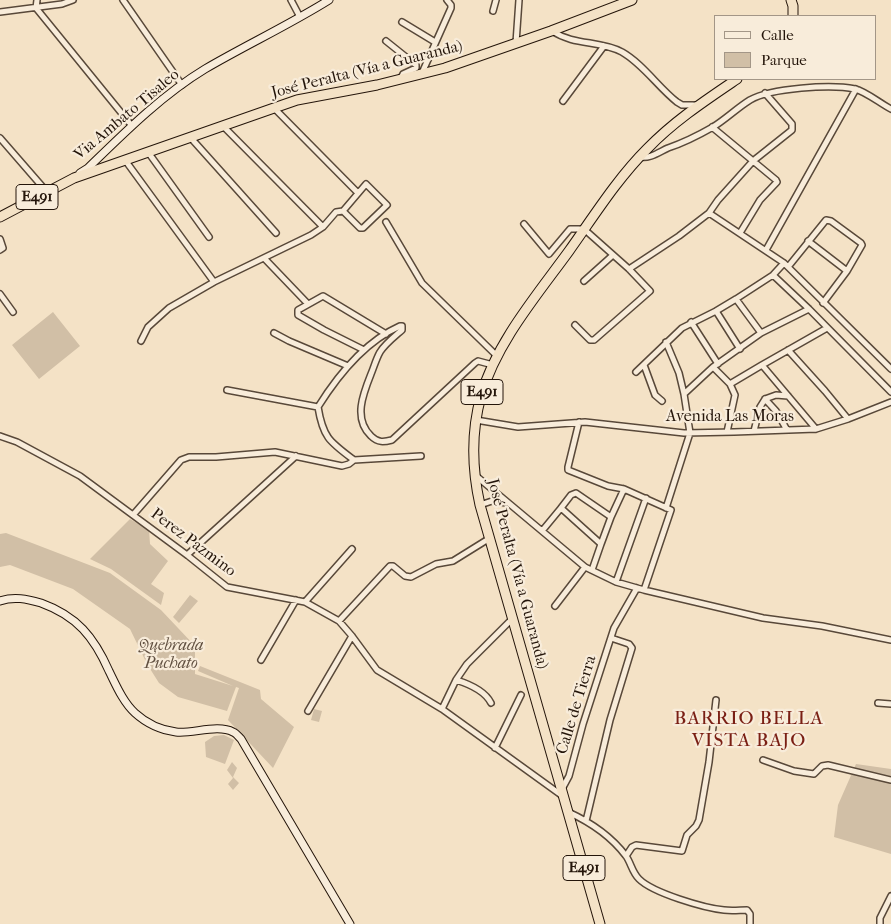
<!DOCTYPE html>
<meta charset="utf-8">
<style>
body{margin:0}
#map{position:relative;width:891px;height:924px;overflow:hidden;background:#f4e2c6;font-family:"IM FELL French Canon",serif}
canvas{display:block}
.legend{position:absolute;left:714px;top:15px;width:162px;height:65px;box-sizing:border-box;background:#f8ecda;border:1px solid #a39687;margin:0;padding:6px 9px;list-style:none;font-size:15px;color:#24150a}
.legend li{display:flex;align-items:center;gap:10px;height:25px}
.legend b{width:25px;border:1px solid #a39687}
</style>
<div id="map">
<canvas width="891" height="924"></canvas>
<ul class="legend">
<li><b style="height:6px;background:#f8ecda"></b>Calle</li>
<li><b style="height:14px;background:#d1bfa6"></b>Parque</li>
</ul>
</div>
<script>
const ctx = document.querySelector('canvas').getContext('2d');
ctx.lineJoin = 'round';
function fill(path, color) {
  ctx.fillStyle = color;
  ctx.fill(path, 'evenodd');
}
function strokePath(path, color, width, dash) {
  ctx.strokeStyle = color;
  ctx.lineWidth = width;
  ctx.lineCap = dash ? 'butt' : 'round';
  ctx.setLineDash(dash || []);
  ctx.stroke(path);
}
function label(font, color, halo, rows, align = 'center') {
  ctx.font = font + ' "IM FELL French Canon",serif';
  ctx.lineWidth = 4.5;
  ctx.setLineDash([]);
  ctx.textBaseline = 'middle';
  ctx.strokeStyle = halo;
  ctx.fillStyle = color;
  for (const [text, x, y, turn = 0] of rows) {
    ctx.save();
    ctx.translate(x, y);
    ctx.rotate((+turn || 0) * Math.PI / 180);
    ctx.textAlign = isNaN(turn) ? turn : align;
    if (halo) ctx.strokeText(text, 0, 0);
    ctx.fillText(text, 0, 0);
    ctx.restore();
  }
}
const green = new Path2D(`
 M53,312L80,346L39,379L12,345Z
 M130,519L149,530L150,544L168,561L151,584L164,593L161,605L111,569L90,559Z
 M6,533L110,573L161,610L195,646V674L233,686L198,671L200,666L260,690L261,699L294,727L273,768L228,720L239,688L236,687L227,711L178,697L159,683L147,664L130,629L73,589L10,565L0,567V534Z
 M190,595L198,601L179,623L173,617Z
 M314,709L322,711L319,722L311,720Z
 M224,735L234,740L225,764L206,757L205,742L214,736Z
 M232,762L237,768L233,777L239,783L233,790L228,784L233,778L227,770Z
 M856,764L891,769V854L834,837L838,805Z`);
const minor = new Path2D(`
 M37,0L36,8L132,126
 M123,0L182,85
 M291,0L300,17
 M493,11L496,0
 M0,12L62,4L73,0
 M402,22L435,42
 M552,31C575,46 599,40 622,52C643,64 658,87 677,102L682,105H697
 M386,41L416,65V68L403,74L401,78
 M516,43L519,0
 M422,73L451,8V5L447,0
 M563,101L604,46
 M274,108L358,193
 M223,126L323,227
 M712,127L776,180L777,182L760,200L740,233
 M190,137L276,233
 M0,138L47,192
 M148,152L209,237
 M640,157C650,159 659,152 668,148C683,143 699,135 713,127C726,119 737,108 750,100C771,88 831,84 855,89C865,91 881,104 891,109
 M125,160L214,282
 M366,184L387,205L363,228H360L343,211Z
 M709,213L784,263L891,369
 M386,222L422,283L497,356
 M524,224L549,254L570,229H584L629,269L650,291L594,340H590L575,325
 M0,239L3,248L0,250
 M808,241L847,271
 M766,250L856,89
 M264,258L308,304
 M788,267L826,220L831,221L861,243L862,245L847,271L823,303
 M629,269L679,236L709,213L718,200L753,161L792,130V124L765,93
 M773,275L809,309L891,392
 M584,281L613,255
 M0,294L13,312
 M736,299L761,333
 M716,311L740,349
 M691,322L718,364
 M274,333L289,341L348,366
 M141,341L148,327L169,308L214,282L311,235L323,227L336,212L343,211
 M666,342L679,373L684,394
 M364,350L324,330L298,315V310L323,296L386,334
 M788,350L825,391L848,419
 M644,365L655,395L662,401
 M713,367L761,333L809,309
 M636,372L682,328L716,311L736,299L773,275L784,263
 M227,390L318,407
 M765,399L776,395L788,396
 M476,420L518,427L585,422L684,433L734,432L816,429L848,419L891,402
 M579,422L568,467V470L608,486L624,489L611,517L601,544
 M816,429L762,365L827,328
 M754,431L760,407L765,399L776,411L787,430
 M727,432L735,395L730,384L762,365
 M0,436L17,442L80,476L187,555L227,587L305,602L339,621L352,636L377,670L442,709L564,797
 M354,460L421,456
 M475,475L585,567L616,582L644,590L763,618L822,626L891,640
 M624,489L671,510L644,590
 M480,505L492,501L507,503
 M561,508L571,495L576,493L611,517
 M666,508L690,433L684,394L713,367L730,384
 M133,515L181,460L189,457H216L275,452L342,466L349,464L354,460C330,442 323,438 318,407C338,375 364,342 400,326H402V330C394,337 385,344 380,352C376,359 374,367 371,374C363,394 353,419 371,436C378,443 384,442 392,440L475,363L478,361L493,365
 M542,531L561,508L601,544L592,570
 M187,555L296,456
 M616,582L646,498
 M305,602L352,549
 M555,606L585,567
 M339,621L390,566H393L405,576L411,577L436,564L453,561L490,538
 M261,660L296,600
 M456,680C469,684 485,691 491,703
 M878,703L891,704
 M442,709L456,680L467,664L513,618
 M308,711L352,636
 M495,748L521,695
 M763,760L794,771L814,774L822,766L828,765L891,780
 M562,789L569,776L583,724L614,628L637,588
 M568,812C590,822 611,836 626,856C631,863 632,872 639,879C653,893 704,908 724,910C732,911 740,910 747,910L750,914V924
 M586,821L610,720L632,648L629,644L611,638
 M626,856L632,847L636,845L682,851L687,835L696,826L699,820L709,762L716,700
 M880,924V918L891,896`);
const secondary = new Path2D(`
 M80,173L88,168C124,133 162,95 205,69C246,45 289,25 329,0
 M0,601C14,596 27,599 41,603C77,616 94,637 109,671C116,685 123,702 135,713C146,723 161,730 176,732C192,734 218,724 233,732C236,733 239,737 241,739L350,924`);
const trunk = new Path2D(`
 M791,0L793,6V16
 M0,217L74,178L274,108L297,100L377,85L445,68L551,31L632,0
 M600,924L480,505C472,469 471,432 481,396C496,343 537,295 569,251C594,216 617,179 647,149C674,121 706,100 737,79`);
const shields = [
 [37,197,42],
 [482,392,42],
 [584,868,42]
];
const shieldNames = [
 ["E491",37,197],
 ["E491",482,392],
 ["E491",584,868]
];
const streetNames = [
 ["José Peralta (Vía a Guaranda)",367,70,-14],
 ["Via Ambato Tisaleo",127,115,-40],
 ["Avenida Las Moras",730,417],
 ["Perez Pazmino",193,543,37],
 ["José Peralta (Vía a Guaranda)",517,574,75],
 ["Calle de Tierra",577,705,-73]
];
const parkNames = [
 ["Quebrada",171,646],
 ["Puchato",171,664]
];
const quarterNames = [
 ["BARRIO BELLA",749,719],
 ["VISTA BAJO",749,741]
];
fill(green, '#d1bfa6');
strokePath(minor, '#584839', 8);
strokePath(secondary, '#24150a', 9);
strokePath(trunk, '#24150a', 11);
strokePath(minor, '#f8ecda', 5);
strokePath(secondary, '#f8ecda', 7);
strokePath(trunk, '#f4e2c6', 9);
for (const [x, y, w] of shields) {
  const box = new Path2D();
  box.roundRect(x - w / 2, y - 12.5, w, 25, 4);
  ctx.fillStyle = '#f8ecda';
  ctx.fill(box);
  strokePath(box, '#24150a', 1);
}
label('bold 15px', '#24150a', null, shieldNames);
label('16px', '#24150a', '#f8ecda', streetNames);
label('italic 16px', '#615041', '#f8ecda', parkNames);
ctx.letterSpacing = '1px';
label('19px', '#7a1f14', '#f8ecda', quarterNames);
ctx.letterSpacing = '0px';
</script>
